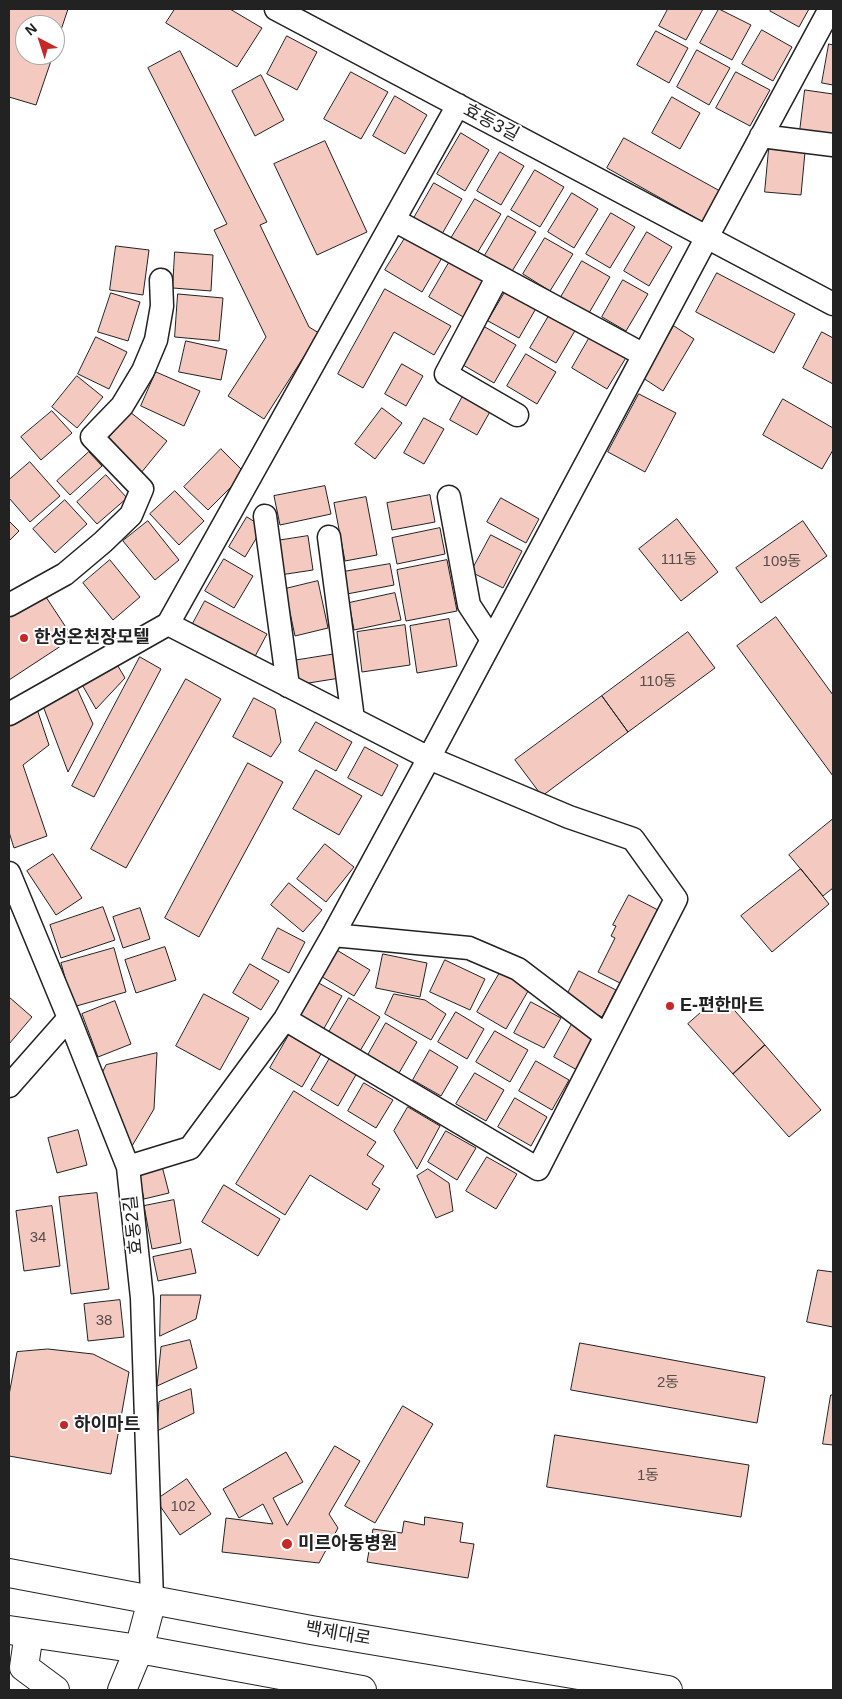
<!DOCTYPE html>
<meta charset="utf-8">
<style>
body{margin:0}
#map{position:relative;width:842px;height:1699px;overflow:hidden;background:#fff;font-family:Helvetica,sans-serif}
canvas{display:block}
.frame{position:absolute;inset:0;border:10px solid #222;pointer-events:none}
.north{position:absolute;left:15px;top:15px;width:50px;height:50px;box-sizing:border-box;background:#fff;border:1px solid #a7a7a7;border-radius:50%;rotate:320deg;font-size:14px;font-weight:700;line-height:20px;text-align:center;color:#222}
.north::after{content:'';display:block;margin:auto;width:18px;height:22px;background:#c62828;clip-path:polygon(50% 0,100% 100%,50% 72%,0 100%)}
</style>
<div id="map">
<canvas width="842" height="1699"></canvas>
<div class="frame"></div>
<div class="north">N</div>
</div>
<script>
const ctx = document.querySelector('canvas').getContext('2d');
ctx.lineJoin = 'round';
function fill(path, color) {
  ctx.fillStyle = color;
  ctx.fill(path, 'evenodd');
}
function strokePath(path, color, width, dash) {
  ctx.strokeStyle = color;
  ctx.lineWidth = width;
  ctx.lineCap = dash ? 'butt' : 'round';
  ctx.setLineDash(dash || []);
  ctx.stroke(path);
}
function label(font, color, halo, rows, align = 'center') {
  ctx.font = font + ' Helvetica,"Noto Sans KR",sans-serif';
  ctx.lineWidth = 4;
  ctx.setLineDash([]);
  ctx.textBaseline = 'middle';
  ctx.strokeStyle = halo;
  ctx.fillStyle = color;
  for (const [text, x, y, turn = 0] of rows) {
    ctx.save();
    ctx.translate(x, y);
    ctx.rotate((+turn || 0) * Math.PI / 180);
    ctx.textAlign = isNaN(turn) ? turn : align;
    if (halo) ctx.strokeText(text, 0, 0);
    ctx.fillText(text, 0, 0);
    ctx.restore();
  }
}
const building = new Path2D(`
 M9,9H68L55,48V25H25V55H53L36,105L9,97Z
 M175,9H230L262,28L237,67L166,23Z
 M668,9H703L686,40L659,26Z
 M719,9L751,25L732,60L700,43Z
 M772,9H809L799,27L770,11Z
 M762,30L792,47L773,81L742,64Z
 M656,31L688,48L669,83L637,65Z
 M287,36L317,52L297,90L267,74Z
 M829,44L833,45V85L822,83Z
 M697,50L730,68L709,105L677,87Z
 M180,51L267,222L260,225L309,327L319,333L264,419L228,396L266,337L214,230L227,224L148,68Z
 M351,72L388,92L361,139L324,119Z
 M736,72L770,90L750,126L716,108Z
 M261,75L284,120L255,136L232,91Z
 M805,90L833,94V135L800,131Z
 M395,96L427,115L405,154L373,136Z
 M672,97L700,113L680,149L652,133Z
 M461,133L489,150L465,191L437,174Z
 M624,138L720,191L703,222L607,168Z
 M325,141L367,232L317,255L274,164Z
 M769,149L805,152L801,195L765,192Z
 M500,152L524,166L501,205L477,191Z
 M535,170L564,187L540,227L511,210Z
 M434,183L462,199L442,234L414,218Z
 M572,193L598,209L574,248L548,232Z
 M475,199L501,214L476,255L450,240Z
 M611,213L635,227L610,268L586,254Z
 M508,216L536,232L511,273L484,257Z
 M647,232L672,247L649,286L624,271Z
 M407,235L443,256L422,292L385,270Z
 M545,238L573,254L550,291L523,274Z
 M116,246L149,250L143,295L110,290Z
 M175,252L213,255L211,291L173,288Z
 M450,261L486,282L465,318L429,297Z
 M582,261L610,277L589,313L561,297Z
 M717,273L795,314L774,353L696,312Z
 M623,280L648,294L626,331L602,317Z
 M508,287L538,305L519,338L488,321Z
 M385,289L451,326L434,355L394,332L363,388L338,374Z
 M111,293L140,302L128,341L98,332Z
 M178,294L223,298L219,341L175,337Z
 M550,314L576,329L556,363L530,348Z
 M674,326L694,339L663,391L643,378Z
 M485,327L516,345L494,383L463,365Z
 M822,332L833,338V384L803,368Z
 M591,335L627,356L607,389L572,368Z
 M96,337L127,352L109,389L78,374Z
 M186,341L227,350L221,380L179,372Z
 M526,354L556,372L537,404L507,386Z
 M402,364L423,376L406,406L385,394Z
 M156,372L200,391L184,426L141,406Z
 M77,376L103,397L77,428L52,407Z
 M464,394L492,408L477,435L450,420Z
 M639,394L676,413L645,472L608,452Z
 M783,399L833,428V450L822,469L763,435Z
 M382,408L402,423L375,459L355,444Z
 M52,411L72,433L41,460L21,437Z
 M130,412L167,441L141,473L104,444Z
 M424,418L444,429L424,464L404,453Z
 M221,449L245,473L208,510L184,487Z
 M89,452L102,466L70,495L57,481Z
 M30,462L60,496L30,522L9,498V480Z
 M106,475L127,498L97,524L77,502Z
 M325,486L331,514L280,525L274,496Z
 M175,491L204,521L179,545L150,514Z
 M430,495L435,522L392,530L387,503Z
 M366,497L377,555L345,561L334,503Z
 M501,498L539,519L526,543L487,522Z
 M65,500L87,524L55,553L33,529Z
 M247,517L263,527L245,557L229,547Z
 M677,519L718,572L681,601L639,549Z
 M9,521L19,531L9,541Z
 M148,521L179,560L155,580L123,541Z
 M803,521L827,556L761,603L736,568Z
 M440,528L445,554L397,564L392,538Z
 M491,535L522,551L503,588L471,572Z
 M308,536L313,570L280,575L276,541Z
 M224,559L253,576L234,608L205,591Z
 M110,560L140,597L113,620L83,583Z
 M447,560L457,611L406,621L397,570Z
 M390,564L394,585L347,594L343,572Z
 M318,581L328,628L295,636L285,589Z
 M395,593L401,620L354,630L349,603Z
 M44,594L73,638L9,680V617Z
 M205,601L267,634L252,662L190,629Z
 M776,617L833,695V776L737,646Z
 M449,619L457,666L417,673L410,626Z
 M405,625L410,665L362,672L357,632Z
 M688,632L715,668L628,732L602,696Z
 M336,654L340,678L296,685L292,661Z
 M140,657L161,669L94,797L72,786Z
 M115,661L125,678L96,709L80,681Z
 M186,679L221,699L126,868L91,849Z
 M75,684L93,724L68,772L43,706Z
 M602,696L628,732L542,796L515,760Z
 M254,698L275,709L281,742L271,757L233,737Z
 M37,709L49,745L23,765L47,836L14,848L9,832V726Z
 M316,722L352,742L336,771L299,751Z
 M365,747L398,765L382,796L348,778Z
 M248,763L283,782L199,937L165,918Z
 M316,770L362,796L339,835L293,809Z
 M833,819V888L823,896L789,855Z
 M325,844L354,867L326,902L297,879Z
 M53,854L82,898L56,915L27,871Z
 M801,869L829,904L772,952L741,916Z
 M289,883L322,910L303,932L271,905Z
 M629,895L658,910L622,984L598,972L615,938L611,936L616,926L613,925Z
 M103,907L115,940L61,958L50,925Z
 M140,908L150,939L123,948L113,917Z
 M278,928L305,942L289,973L262,959Z
 M165,947L176,980L136,993L125,960Z
 M114,948L126,992L73,1007L61,963Z
 M335,949L370,970L354,996L319,975Z
 M383,954L427,963L420,997L376,988Z
 M445,960L485,979L470,1010L430,992Z
 M250,964L279,981L261,1010L233,993Z
 M502,969L531,986L506,1029L477,1012Z
 M579,971L616,990L602,1017L565,999Z
 M315,981L342,996L322,1032L295,1016Z
 M204,994L249,1018L220,1070L176,1046Z
 M394,994L425,1000L446,1014L431,1040L385,1014Z
 M721,995L765,1045L733,1074L688,1024Z
 M9,997L32,1017L9,1044Z
 M349,998L380,1017L360,1051L329,1032Z
 M115,1001L131,1044L98,1057L82,1014Z
 M531,1002L561,1018L544,1048L514,1033Z
 M456,1012L484,1029L467,1059L438,1042Z
 M386,1023L417,1042L399,1073L368,1055Z
 M572,1024L595,1036L577,1070L554,1057Z
 M495,1031L528,1050L510,1082L476,1062Z
 M289,1035L321,1054L302,1087L270,1068Z
 M765,1045L821,1110L789,1137L733,1074Z
 M430,1050L458,1067L441,1096L413,1080Z
 M157,1053L154,1109L129,1151L99,1079L106,1065Z
 M330,1058L357,1073L338,1106L311,1090Z
 M536,1061L569,1080L552,1110L519,1091Z
 M475,1073L504,1090L486,1121L456,1104Z
 M364,1083L393,1100L376,1128L348,1111Z
 M294,1091L376,1142L367,1155L384,1166L372,1184L380,1189L367,1210L310,1175L285,1215L236,1184Z
 M515,1098L547,1117L531,1146L498,1127Z
 M408,1107L440,1126L417,1169L394,1131Z
 M78,1130L87,1165L57,1173L48,1138Z
 M446,1131L476,1148L457,1180L428,1162Z
 M487,1157L517,1174L496,1209L466,1191Z
 M162,1166L169,1193L144,1199L138,1172Z
 M428,1169L449,1183L453,1211L436,1218L417,1176Z
 M224,1185L280,1219L258,1256L202,1222Z
 M97,1193L109,1289L71,1294L59,1197Z
 M174,1200L181,1243L152,1249L144,1206Z
 M52,1206L60,1266L24,1271L16,1211Z
 M191,1249L196,1273L158,1281L153,1257Z
 M818,1270L833,1272V1327L807,1322Z
 M161,1295H201L196,1319L160,1336Z
 M120,1300L124,1337L88,1341L84,1304Z
 M190,1340L197,1368L157,1386L161,1347Z
 M580,1343L765,1377L757,1423L571,1390Z
 M48,1349L93,1354L129,1372L111,1474L9,1456V1395L17,1352Z
 M191,1389L194,1413L157,1431L159,1402Z
 M831,1395H833V1445L823,1444Z
 M403,1406L433,1424L375,1523L345,1506Z
 M555,1435L749,1465L741,1517L547,1487Z
 M335,1446L360,1461L329,1514L338,1528L319,1563L222,1552L226,1518L273,1524L263,1504L239,1518L223,1489L286,1452L303,1482L273,1498L287,1525Z
 M187,1479L211,1514L180,1535L156,1500Z
 M425,1517L463,1523L460,1542L474,1544L468,1578L367,1562L373,1529L402,1533L404,1521L424,1525Z`);
const street = new Path2D(`
 M276,9L833,304
 M761,136L833,145
 M394,220L644,355
 M498,276L446,374L517,415
 M449,497L469,605L492,640
 M265,516L288,686
 M329,537L353,719
 M9,605L65,574L103,542L131,515L142,489L92,437L122,406L143,371L156,340L162,306L161,280
 M9,714L168,624L458,105
 M9,873L69,1018L128,1167L142,1298L152,1600
 M333,935L469,948L518,969L606,1036
 M285,1019L538,1169L676,899L633,839L569,817L429,758L707,237L830,9
 M9,1086L69,1018
 M128,1167L190,1148L285,1019L333,935L429,758L168,624`);
const secondary = new Path2D(`
 M9,1573L311,1630L668,1690
 M9,1630L139,1649L362,1690
 M29,1633L24,1667L55,1690
 M122,1690L139,1649L152,1600`);
const markers = [
 [24,638,5,"#c62828"],
 [670,1006,5,"#c62828"],
 [64,1425,5,"#c62828"],
 [287,1544,6,"#c62828"]
];
const numberNames = [
 ["111동",679,560],
 ["109동",782,562],
 ["110동",658,682],
 ["34",38,1238],
 ["38",104,1321],
 ["2동",668,1383],
 ["1동",648,1476],
 ["102",183,1507]
];
const streetNames = [
 ["효동3길",491,123,28],
 ["효동2길",134,1225,-96],
 ["백제대로",338,1634,10]
];
const poiNames = [
 ["한성온천장모텔",34,638],
 ["E-편한마트",680,1006],
 ["하이마트",74,1425],
 ["미르아동병원",298,1544]
];
fill(building, '#f3c9c0');
strokePath(building, '#222', 1);
strokePath(street, '#222', 25);
strokePath(secondary, '#222', 30);
strokePath(street, '#fff', 22);
strokePath(secondary, '#fff', 28);
for (const [x, y, r, color] of markers) {
  const dot = new Path2D();
  dot.arc(x, y, r, 0, 2 * Math.PI);
  ctx.fillStyle = color;
  ctx.fill(dot);
  strokePath(dot, '#fff', 2);
}
label('15px', '#564c4a', null, numberNames);
label('18px', '#222', '#fff', streetNames);
label('bold 18px', '#222', '#fff', poiNames, 'left');
</script>
